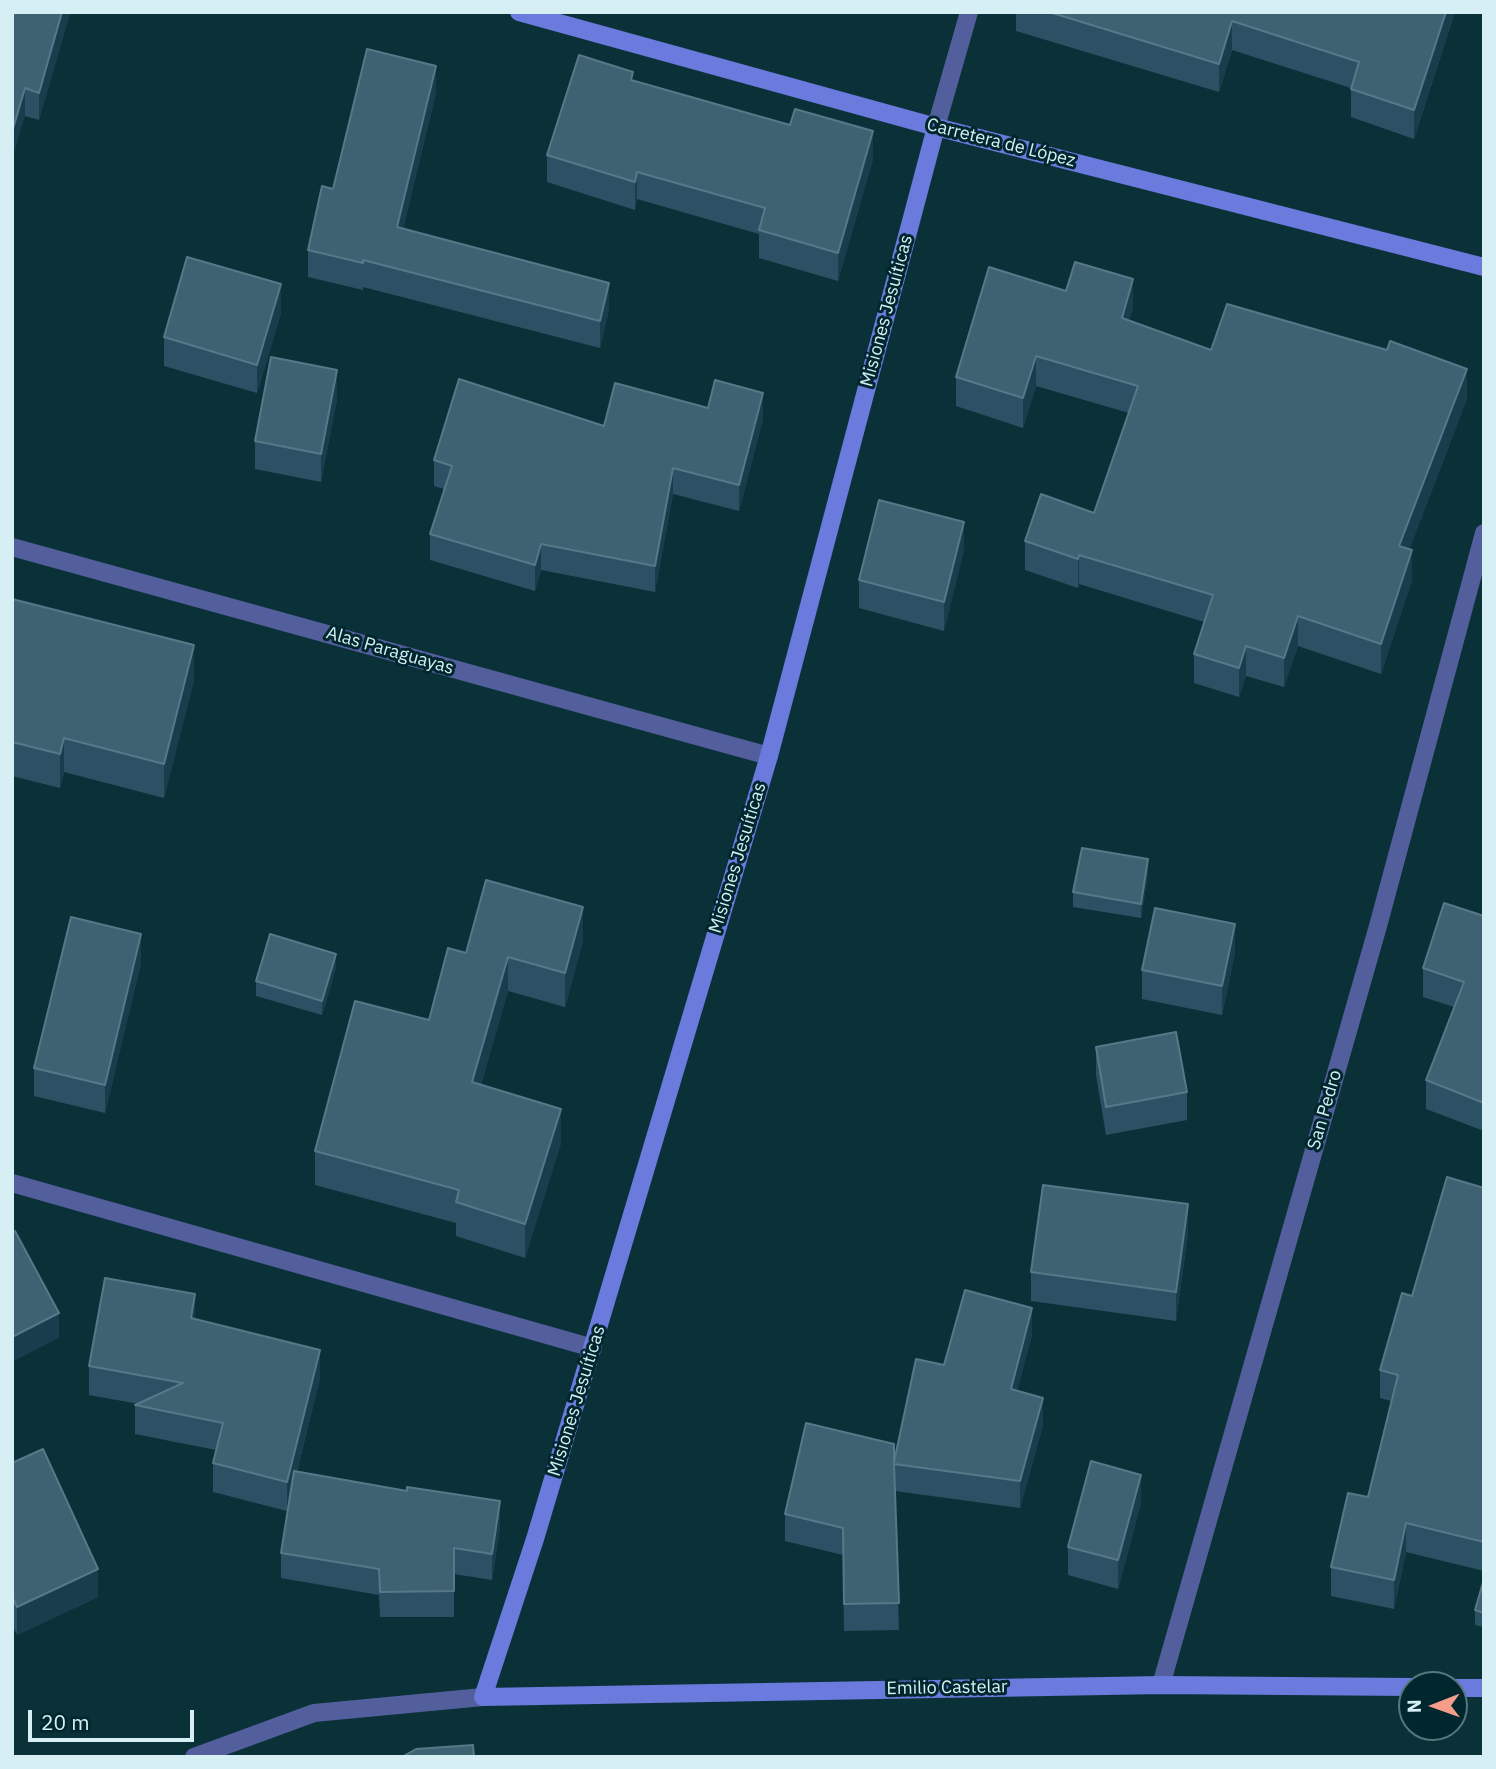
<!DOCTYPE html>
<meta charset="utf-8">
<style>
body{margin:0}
#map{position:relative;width:1496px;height:1769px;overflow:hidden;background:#0b3138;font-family:"IBM Plex Sans",sans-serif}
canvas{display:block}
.frame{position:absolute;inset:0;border:14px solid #d6eff4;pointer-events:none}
.north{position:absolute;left:1398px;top:1671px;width:70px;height:70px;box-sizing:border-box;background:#00272e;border:2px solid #56777d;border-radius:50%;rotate:269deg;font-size:19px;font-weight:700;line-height:28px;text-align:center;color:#d6eff4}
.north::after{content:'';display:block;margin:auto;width:24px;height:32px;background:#f49e89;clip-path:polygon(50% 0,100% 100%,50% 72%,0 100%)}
.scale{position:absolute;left:28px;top:1710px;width:166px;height:32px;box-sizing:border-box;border:4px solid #d6eff4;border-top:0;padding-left:9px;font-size:21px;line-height:24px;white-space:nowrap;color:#d6eff4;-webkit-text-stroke:5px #00272e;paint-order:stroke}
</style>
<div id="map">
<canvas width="1496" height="1769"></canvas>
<div class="frame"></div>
<div class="north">N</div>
<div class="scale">20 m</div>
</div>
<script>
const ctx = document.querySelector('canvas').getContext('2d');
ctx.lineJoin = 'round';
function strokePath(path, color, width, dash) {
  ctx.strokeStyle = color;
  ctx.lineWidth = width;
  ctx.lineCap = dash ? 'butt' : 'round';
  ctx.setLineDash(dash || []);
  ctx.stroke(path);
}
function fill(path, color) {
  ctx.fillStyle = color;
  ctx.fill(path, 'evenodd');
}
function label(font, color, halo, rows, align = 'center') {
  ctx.font = font + ' "IBM Plex Sans",sans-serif';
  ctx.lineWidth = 6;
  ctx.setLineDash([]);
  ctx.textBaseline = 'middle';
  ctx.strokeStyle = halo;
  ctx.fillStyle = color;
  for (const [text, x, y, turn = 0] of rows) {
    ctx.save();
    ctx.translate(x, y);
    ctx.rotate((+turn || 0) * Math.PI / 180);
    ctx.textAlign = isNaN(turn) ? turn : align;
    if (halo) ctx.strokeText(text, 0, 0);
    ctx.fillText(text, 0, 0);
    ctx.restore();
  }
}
const minor = new Path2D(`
 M12,547L769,756
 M12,1183L593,1348
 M1161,1685L1378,926L1484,533
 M194,1757L314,1713L483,1697`);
const tertiary = new Path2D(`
 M936,127L969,12`);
const secondary = new Path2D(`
 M519,12L936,127L1484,267
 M936,127L769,756L535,1539L483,1697L1161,1685L1412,1687
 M1454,1688H1484`);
const wall = new Path2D(`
 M12,12H70L39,120L25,116Z
 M1016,12H1455L1414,139L1351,117V88L1232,50L1219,92L1016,31Z
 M633,81L873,159L838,281L759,258V234L637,199L635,210L547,182V155Z
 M436,93L403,229L609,310L600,348L363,287V290L308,277V250L333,189Z
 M1066,291L1133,309L1129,320L1211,350L1467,399L1409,550L1412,580L1381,674L1298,646L1284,687L1246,676L1239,697L1194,683V654L1204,622L1079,584L1078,588L1025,570V541L1094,513L1129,413L1036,386L1023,428L956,406V377Z
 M281,313L257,393L164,366V337Z
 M337,399L321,482L255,469V441Z
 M708,408L763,419L739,511L673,494L655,592L541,570L535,591L430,560V534L444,489L434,486V460L604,426Z
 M964,550L944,631L859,608V580Z
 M12,599L194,680L164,798L64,772L60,788L12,776Z
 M1148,874L1141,918L1073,907V892Z
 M1484,916V1131L1426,1109V1080L1454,1007L1423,997V968Z
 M583,941L565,1007L508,991L481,1085L561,1143L525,1258L456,1236V1223L315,1185V1151L429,1020L466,953Z
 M1235,953L1222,1015L1142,999V970Z
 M141,963L105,1113L34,1096V1068Z
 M336,968L322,1015L256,996V981Z
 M1096,1047L1187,1092V1120L1106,1135L1096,1075Z
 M1484,1188V1571L1406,1552L1394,1609L1331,1596V1567L1368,1497L1391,1401L1380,1398V1370L1412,1296Z
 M1188,1233L1176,1321L1031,1301V1272Z
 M195,1319L320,1378L297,1472L500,1527L492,1580L454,1574V1617H380L379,1595L281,1578V1553L289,1503L287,1511L213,1492V1463L216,1450L135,1434V1405L139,1404L89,1395V1366Z
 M1032,1335L1017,1391L1043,1425L1020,1508L895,1491L899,1630L844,1631L843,1555L785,1541V1514L894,1462L944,1365Z
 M12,1463L98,1597L17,1635L12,1625Z
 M1141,1503L1118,1589L1068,1575V1547Z
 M1484,1579V1627L1475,1625V1610Z`);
const shadedWall = new Path2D(`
 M62,12H70V15L39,120V93Z
 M1446,12H1455L1414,139V110Z
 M1232,21V50L1219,92V64Z
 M436,66V93L397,254V227Z
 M25,88V116L12,159V132Z
 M873,131V159L838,281V253Z
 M637,172V199L635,210V182Z
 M1133,279V309L1122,347V318Z
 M609,283V310L600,348V321Z
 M281,284V313L257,393V365Z
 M1036,356V386L1023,428V398Z
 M1467,369V399L1399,576V546Z
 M337,370V399L321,482V454Z
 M763,393V419L739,511V485Z
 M673,468V494L655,592V566Z
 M964,522V550L944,631V602Z
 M541,544V570L535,591V565Z
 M1412,550V580L1381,674V644Z
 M1079,555V584L1078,588V559Z
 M1298,616V646L1284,687V658Z
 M194,645V680L164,798V764Z
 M1246,646V676L1239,697V668Z
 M64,738V772L60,788V754Z
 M1148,859V874L1141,918V904Z
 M583,907V941L565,1007V973Z
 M1235,924V953L1222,1015V986Z
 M141,934V963L105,1113V1085Z
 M336,954V968L322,1015V1001Z
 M508,957V991L472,1116V1082Z
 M561,1109V1143L525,1258V1224Z
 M1188,1204V1233L1176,1321V1292Z
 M195,1294V1323L191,1318Z
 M1032,1308V1335L1011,1416V1389Z
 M59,1313V1338L12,1362V1337Z
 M320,1350V1378L287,1511V1482Z
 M1043,1398V1425L1020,1508V1481Z
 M1141,1475V1503L1118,1589V1560Z
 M500,1501V1527L492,1580V1554Z
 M1406,1523V1552L1394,1609V1580Z
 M98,1569V1597L17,1635V1607Z`);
const building = new Path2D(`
 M12,12H62L39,93L25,88L12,132Z
 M1049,12H1446L1414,110L1351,89L1359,62L1232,21L1219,64Z
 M367,49L436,66L397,227L609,283L600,321L363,260V263L308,250L322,186L333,189Z
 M579,55L633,72L631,80L790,125L795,109L873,131L838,253L759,230L765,208L637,172L635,182L547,155Z
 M187,257L281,284L257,365L164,337Z
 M1075,262L1133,279L1122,318L1211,350L1227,304L1387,350L1390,341L1467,369L1399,546L1412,550L1381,644L1298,616L1284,658L1246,646L1239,668L1194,654L1213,595L1079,555L1078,559L1025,541L1041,494L1094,513L1138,386L1036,356L1023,398L956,377L989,267L1066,291Z
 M271,357L337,370L321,454L255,441Z
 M459,379L604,426L615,383L708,408L715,380L763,393L739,485L673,468L655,566L541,544L535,565L430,534L452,466L434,460Z
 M879,500L964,522L944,602L859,580Z
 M12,599L194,645L164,764L64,738L60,754L12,742Z
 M1082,848L1148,859L1141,904L1073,892Z
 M486,880L583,907L565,973L508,957L472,1082L561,1109L525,1224L456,1202L459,1190L315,1151L355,1001L429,1020L448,948L466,953Z
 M1444,903L1484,916V1103L1426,1080L1464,982L1423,968Z
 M1155,908L1235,924L1222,986L1142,970Z
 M71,917L141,934L105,1085L34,1068Z
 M270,934L336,954L322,1001L256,981Z
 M1176,1032L1187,1092L1106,1107L1096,1047Z
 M1447,1177L1484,1188V1542L1406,1523L1394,1580L1331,1567L1348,1493L1368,1497L1398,1375L1380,1370L1402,1293L1412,1296Z
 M1043,1185L1188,1204L1176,1292L1031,1272Z
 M15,1231L59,1313L12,1337V1233Z
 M105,1278L195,1294L191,1318L320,1350L287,1482L213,1463L223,1423L135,1405L183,1383L89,1366Z
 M965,1290L1032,1308L1011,1389L1043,1398L1020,1481L894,1464L899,1603L844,1604L843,1528L785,1514L806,1423L894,1444V1462L916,1359L944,1365Z
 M43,1449L98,1569L17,1607L12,1596V1463Z
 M1091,1461L1141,1475L1118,1560L1068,1547Z
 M294,1471L407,1491V1487L500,1501L492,1554L454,1548V1591L380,1592L379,1569L281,1553Z
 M1484,1579V1613L1475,1610Z
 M473,1745L474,1757H402L416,1749Z`);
const streetNames = [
 ["Carretera de López",1001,143,14],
 ["Misiones Jesuíticas",887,311,-75],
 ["Alas Paraguayas",390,651,16],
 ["Misiones Jesuíticas",738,858,-73],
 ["San Pedro",1325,1110,-74],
 ["Misiones Jesuíticas",577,1401,-73],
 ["Emilio Castelar",947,1688,-1]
];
strokePath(minor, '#535f9d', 18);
strokePath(tertiary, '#535f9d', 18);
strokePath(secondary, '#6a7add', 18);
fill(wall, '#2d5164');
fill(shadedWall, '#183d4c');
fill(building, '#3f6273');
strokePath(building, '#577888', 2);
label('18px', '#d6eff4', '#00272e', streetNames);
</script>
